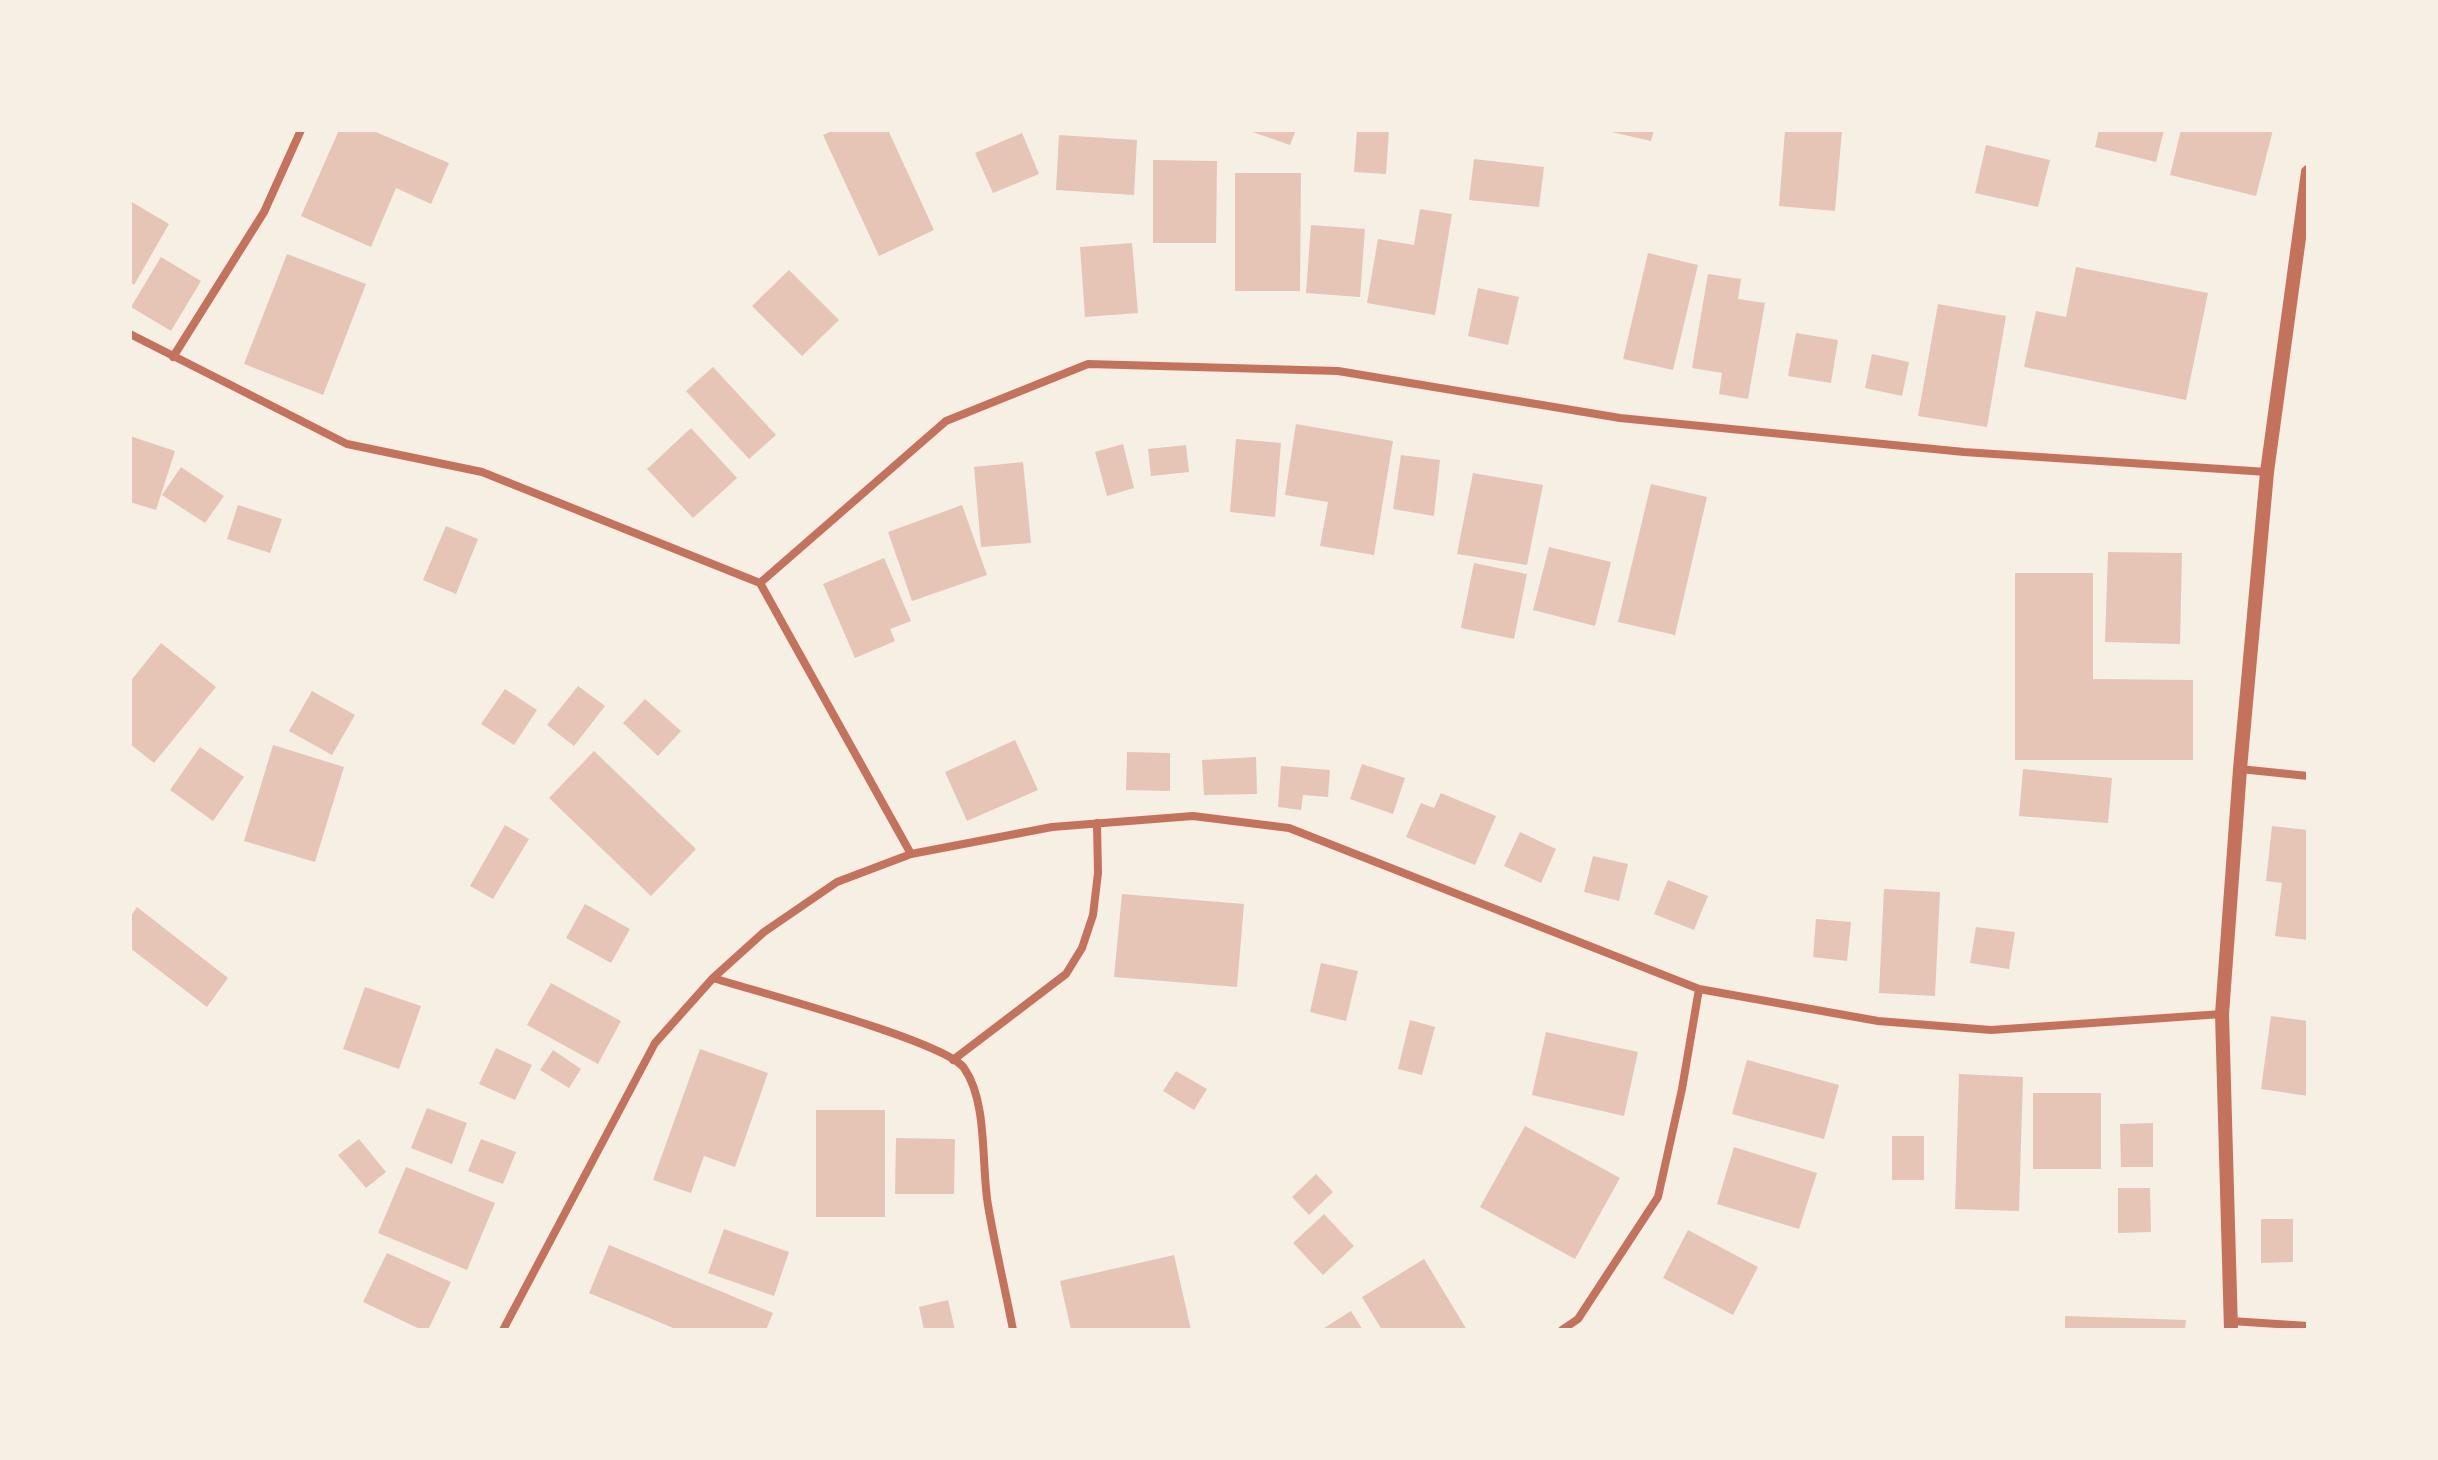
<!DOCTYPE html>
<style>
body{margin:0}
#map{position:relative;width:2438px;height:1460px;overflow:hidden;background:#f6efe4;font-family:"Space Grotesk",sans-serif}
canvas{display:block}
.frame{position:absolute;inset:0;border:132px solid #f6efe4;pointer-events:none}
</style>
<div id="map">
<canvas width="2438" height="1460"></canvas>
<div class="frame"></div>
</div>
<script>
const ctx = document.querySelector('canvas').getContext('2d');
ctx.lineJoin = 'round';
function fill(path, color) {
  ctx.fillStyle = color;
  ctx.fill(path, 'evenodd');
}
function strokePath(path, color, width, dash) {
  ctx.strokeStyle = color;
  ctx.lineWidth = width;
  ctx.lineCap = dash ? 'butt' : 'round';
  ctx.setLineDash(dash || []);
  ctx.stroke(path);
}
const building = new Path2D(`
 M339,130H371L449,163L431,204L396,188L371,247L301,216Z
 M834,130H888L934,230L879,256L823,135Z
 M1247,130H1296L1290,145Z
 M1357,130H1389L1386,174L1354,172Z
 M1603,130H1654L1651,141Z
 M1785,130H1842L1835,211L1779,206Z
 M2099,130H2164L2156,162L2095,147Z
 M2181,130H2273L2256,196L2170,175Z
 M1022,133L1039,174L993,193L975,153Z
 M1059,135L1137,140L1134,195L1056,190Z
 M1986,145L2050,160L2038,207L1975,193Z
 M1474,159L1544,167L1539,207L1469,200Z
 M1153,160L1217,161L1216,243H1153Z
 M1235,173H1301L1300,291H1235Z
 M130,201L169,224L134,285L130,282Z
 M1420,209L1452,214L1435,315L1367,303L1378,239L1414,245Z
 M1311,225L1365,229L1360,297L1306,293Z
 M1132,243L1138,313L1085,317L1080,247Z
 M1648,253L1698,265L1673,370L1623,359Z
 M287,254L366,284L323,395L244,364Z
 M161,257L201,281L171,331L131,307Z
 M2076,267L2208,293L2186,400L2024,367L2036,311L2066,317Z
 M789,270L839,320L802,356L752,306Z
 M1708,274L1741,279L1738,299L1765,303L1748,399L1719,394L1722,373L1692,368Z
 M1478,288L1519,297L1508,345L1468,336Z
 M1938,304L2006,316L1987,427L1918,416Z
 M1796,333L1838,340L1831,383L1788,376Z
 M1872,354L1909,362L1902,396L1865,388Z
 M713,367L776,435L749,459L686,391Z
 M1296,424L1393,441L1374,555L1320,546L1328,502L1285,495Z
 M691,428L737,478L693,518L647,469Z
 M130,436L175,451L156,510L130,502Z
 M1236,439L1281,443L1275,517L1230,512Z
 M1123,444L1134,488L1107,496L1095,452Z
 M1186,445L1189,472L1151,476L1148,449Z
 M1401,455L1440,460L1434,516L1393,509Z
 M1023,462L1031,543L981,547L974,467Z
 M181,467L224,496L205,523L162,495Z
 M1473,473L1543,485L1527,565L1457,554Z
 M1651,484L1707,497L1675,635L1618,622Z
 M238,505L282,519L270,553L227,539Z
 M962,505L987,575L912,601L888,532Z
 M446,526L478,539L456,594L423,580Z
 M1549,547L1611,562L1595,626L1533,610Z
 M2108,552L2182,553L2180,644L2105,642Z
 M884,558L911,621L890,629L895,641L855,658L823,584Z
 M1474,563L1527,574L1514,639L1461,628Z
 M2015,573H2093V679L2193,680V760H2015Z
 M161,643L216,687L154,763L130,744V682Z
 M578,686L605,706L574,746L547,725Z
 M505,689L537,710L514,745L481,724Z
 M312,691L355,715L332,755L289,731Z
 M645,699L681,731L658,756L623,723Z
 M1015,740L1038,790L967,821L945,772Z
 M273,745L344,767L315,862L244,841Z
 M200,747L244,777L213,821L170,790Z
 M594,751L696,849L651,896L549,798Z
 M1127,752L1170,753V791L1126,790Z
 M1256,757L1257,794L1204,795L1202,760Z
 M1362,764L1405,778L1393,814L1350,799Z
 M1281,766L1330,770L1328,797L1303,795L1301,810L1278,807Z
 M2023,769L2112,778L2108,823L2019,816Z
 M1441,793L1496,816L1475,865L1406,837L1421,803L1434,808Z
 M505,825L529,839L493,899L470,886Z
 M2272,826L2308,830V940L2275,936L2282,883L2266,881Z
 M1520,832L1556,849L1541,883L1504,866Z
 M1593,856L1628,864L1619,901L1584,892Z
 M1668,880L1708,896L1694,930L1654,914Z
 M1884,889L1940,892L1935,996L1879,993Z
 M1122,894L1244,904L1237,987L1114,977Z
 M585,904L630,929L611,963L566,938Z
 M137,907L228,978L207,1007L130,948V917Z
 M1816,919L1851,922L1847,961L1813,957Z
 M1976,927L2015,932L2009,969L1970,963Z
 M1321,963L1358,971L1346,1021L1310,1012Z
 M551,983L621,1021L598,1064L527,1025Z
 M365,987L421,1006L399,1069L343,1049Z
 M2271,1016L2308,1021V1096L2261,1089Z
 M1410,1020L1435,1027L1422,1075L1398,1069Z
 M1546,1032L1638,1052L1624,1116L1532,1095Z
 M496,1048L532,1065L515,1100L479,1084Z
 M700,1049L768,1073L735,1167L704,1156L691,1193L653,1180Z
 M553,1050L581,1069L569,1088L540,1070Z
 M1747,1060L1839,1085L1824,1139L1732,1114Z
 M1176,1071L1207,1089L1194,1110L1163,1091Z
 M1959,1074L2023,1077L2019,1211L1955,1209Z
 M2033,1093H2101V1169H2033Z
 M427,1108L467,1123L452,1164L411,1148Z
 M816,1110H885V1217H816Z
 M2153,1123V1167H2121L2120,1124Z
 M1525,1126L1620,1178L1575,1259L1480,1207Z
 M1892,1136H1924V1180H1892Z
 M896,1138L955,1139L954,1194H895Z
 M359,1139L386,1172L366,1188L338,1155Z
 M481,1139L516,1152L503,1184L468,1171Z
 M1734,1147L1817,1173L1799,1229L1717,1204Z
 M406,1167L495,1203L467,1270L378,1233Z
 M1316,1174L1333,1192L1309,1215L1292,1197Z
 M2118,1188H2150L2151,1232L2118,1233Z
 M1324,1214L1354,1246L1323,1275L1293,1243Z
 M2261,1219H2293V1262L2261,1263Z
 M724,1229L789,1252L774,1296L708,1273Z
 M1688,1230L1758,1267L1733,1315L1663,1278Z
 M609,1245L773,1313L766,1330H678L589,1293Z
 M387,1253L451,1282L428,1330H422L363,1302Z
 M1174,1255L1191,1330H1071L1060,1281Z
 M1424,1259L1467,1330H1382L1362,1297Z
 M948,1300L955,1330H924L919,1307Z
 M1351,1311L1363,1330H1321Z
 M2065,1316L2186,1320L2185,1330H2065Z`);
const minor = new Path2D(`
 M130,334L347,444L482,472L760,583
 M173,357L264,212L301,130
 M760,583L946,421L1088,364L1338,371L1620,418L1964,452L2267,472
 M760,583L911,854
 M2240,769L2308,776
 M713,978C754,991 945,1041 964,1068C988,1102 981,1164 988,1205C995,1247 1005,1288 1013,1330
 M953,1060L1066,974L1082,948L1093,915L1098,873L1097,823
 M2231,1321L2308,1326
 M503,1330L655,1043L713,978L764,932L837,882L911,854L1052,827L1193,816L1289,828L1699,989L1878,1021L1991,1030L2222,1014
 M1562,1330L1578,1319L1658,1197L1682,1089L1699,989`);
const tertiary = new Path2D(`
 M2231,1330L2222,1014L2240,769L2267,472L2308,172`);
fill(building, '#e6c5b7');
strokePath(minor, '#c5725c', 8);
strokePath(tertiary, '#c5725c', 14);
</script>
